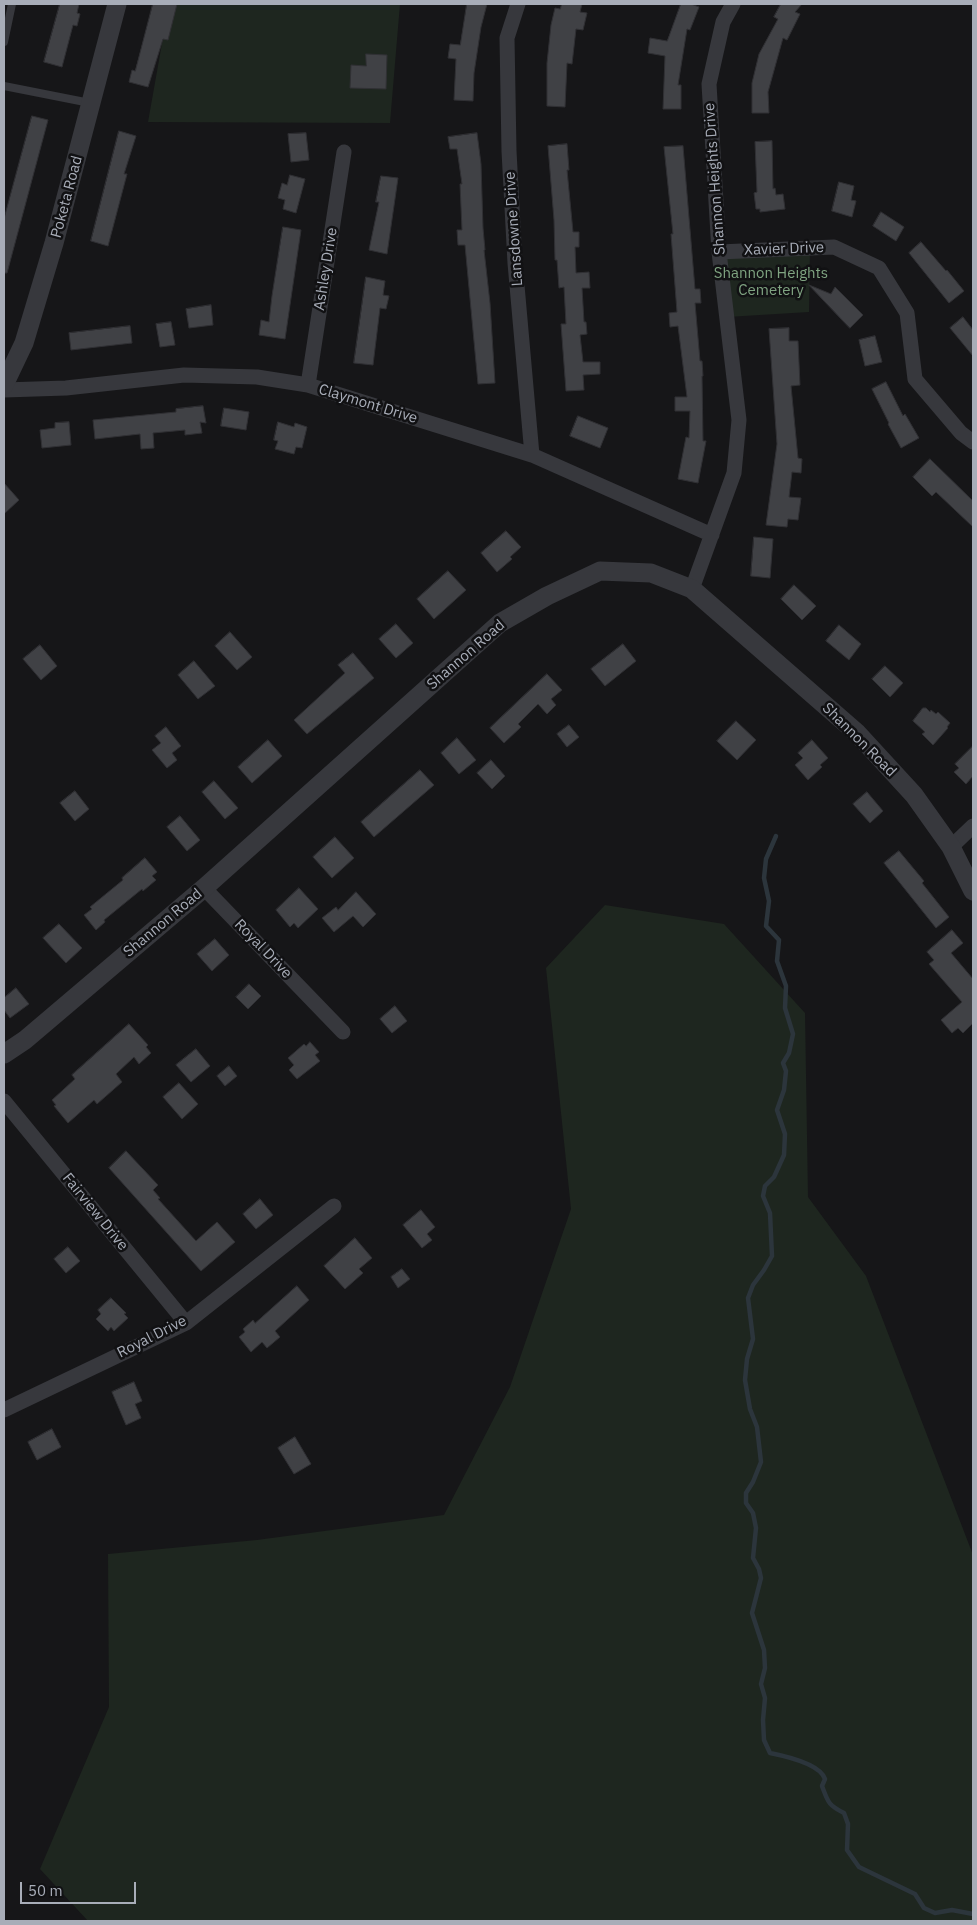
<!DOCTYPE html>
<style>
body{margin:0}
#map{position:relative;width:977px;height:1925px;overflow:hidden;background:#161618;font-family:"IBM Plex Sans",sans-serif}
canvas{display:block}
.frame{position:absolute;inset:0;border:5px solid #a8adb8;pointer-events:none}
.scale{position:absolute;left:20px;top:1882px;width:116px;height:22px;box-sizing:border-box;border:2px solid #a8adb8;border-top:0;padding-left:6px;font-size:15px;line-height:18px;white-space:nowrap;color:#a8adb8;-webkit-text-stroke:4px #111113;paint-order:stroke}
</style>
<div id="map">
<canvas width="977" height="1925"></canvas>
<div class="frame"></div>
<div class="scale">50 m</div>
</div>
<script>
const ctx = document.querySelector('canvas').getContext('2d');
ctx.lineJoin = 'round';
function fill(path, color) {
  ctx.fillStyle = color;
  ctx.fill(path, 'evenodd');
}
function strokePath(path, color, width, dash) {
  ctx.strokeStyle = color;
  ctx.lineWidth = width;
  ctx.lineCap = dash ? 'butt' : 'round';
  ctx.setLineDash(dash || []);
  ctx.stroke(path);
}
function label(font, color, halo, rows, align = 'center') {
  ctx.font = font + ' "IBM Plex Sans",sans-serif';
  ctx.lineWidth = 5;
  ctx.setLineDash([]);
  ctx.textBaseline = 'middle';
  ctx.strokeStyle = halo;
  ctx.fillStyle = color;
  for (const [text, x, y, turn = 0] of rows) {
    ctx.save();
    ctx.translate(x, y);
    ctx.rotate((+turn || 0) * Math.PI / 180);
    ctx.textAlign = isNaN(turn) ? turn : align;
    if (halo) ctx.strokeText(text, 0, 0);
    ctx.fillText(text, 0, 0);
    ctx.restore();
  }
}
const green = new Path2D(`
 M169,4H400L390,123L148,122Z
 M810,248L809,312L727,317L719,252Z
 M605,905L724,924L805,1013L808,1197L866,1276L973,1555V1921H88L40,1869L109,1707L108,1554L257,1540L444,1515L510,1387L571,1209L546,968Z`);
const stream = new Path2D(`
 M776,836L766,859L764,878L769,901L766,926L779,940L777,961L786,986L785,1008L793,1034L789,1053L783,1063L786,1071L784,1090L777,1110L785,1134L784,1155L774,1177L765,1186L763,1196L770,1213L772,1256L764,1270L753,1285L748,1298L753,1339L747,1359L745,1380L750,1409L757,1427L761,1462L753,1482L746,1493V1503L753,1513L756,1528L753,1558L759,1569L761,1578L752,1613L764,1650L765,1668L761,1684L765,1698L763,1720L764,1740L770,1753C785,1756 820,1764 825,1779L822,1786C828,1802 828,1805 844,1813L848,1824L847,1850L859,1867L915,1894L924,1908L935,1913L952,1910L973,1914`);
const building = new Path2D(`
 M60,4H79L77,13L80,14L77,26L73,25L62,67L44,62Z
 M153,4H177L168,40L163,39L148,87L129,82L132,70L135,71Z
 M467,4H487L481,27L474,73L473,101L454,100L456,59L448,58L450,44L460,45Z
 M562,4H582L580,12L587,13L583,30L576,29L572,64L567,63L565,107L547,106V63L551,25L555,8L560,9Z
 M681,4H691L699,7L690,30L687,29L678,85H681V109H663L665,56L648,53L650,38L667,41Z
 M781,4H802L795,12L800,14L787,40L783,38L768,92L769,113H752V83L759,54L778,19L774,17Z
 M366,54L387,55L386,89L350,88L351,65L366,66Z
 M32,116L48,120L7,273H4V219Z
 M119,131L136,136L124,174H127L108,246L91,241Z
 M306,133L309,160L291,162L288,134Z
 M477,133L481,164L483,228L485,250H484L490,303L495,383L478,384L465,245H458L457,230H462L460,184H462L457,149H450L448,137Z
 M772,141L773,189L775,188L776,195L783,194L785,209L760,212V209H756L754,193L757,192L755,142Z
 M567,144L569,170H567L573,232H579V247H575L576,273L589,272L590,288H582L584,322H586L587,334L580,335L583,362H600V374L583,375L584,390L566,391L561,324H566L564,287L559,288L557,260H555L554,220L548,146Z
 M683,146L695,289H700L701,303H695L700,361H702L703,376H702L703,441H706L698,483L678,479L686,437L689,438L690,411H675V397H687L678,326L670,327L669,313L677,312L671,234H673L664,147Z
 M290,175L305,179L296,213L283,209L285,200L278,198L282,183L287,185Z
 M381,176L398,178L387,254L369,250L379,202H376Z
 M839,182L854,186L851,200L856,201L852,217L832,211Z
 M881,212L904,227L896,241L873,226Z
 M283,227L301,230L285,339L259,335L261,320L269,322L272,296Z
 M921,242L946,271L947,270L964,291L949,303L909,253Z
 M366,277L385,281L383,295L389,296L386,309L380,308L373,365L354,363Z
 M809,285L831,294L835,287L863,315L850,328Z
 M211,305L213,325L189,328L186,309Z
 M963,317L973,330V356L950,328Z
 M171,322L175,345L160,347L156,324Z
 M130,326L132,343L71,350L69,333Z
 M789,328V341H798L800,385L791,386L798,458L802,459L801,473L792,472L789,497L801,498L798,520L788,519L787,527L766,525L777,444L769,329Z
 M875,336L882,362L865,366L859,340Z
 M886,382L903,416L905,414L919,438L901,448L888,424L889,423L872,389Z
 M203,406L206,423L200,422L202,433L185,435V430L153,433L154,448L141,449L140,434L95,439L93,420L176,412V409Z
 M224,408L249,412L246,430L221,426Z
 M578,416L608,428L600,448L570,436Z
 M69,422L71,445L42,448L40,430L55,428V423Z
 M278,422L294,427L295,423L307,427L302,448L296,447L294,454L275,449L278,441L274,440Z
 M930,459L973,501V527L936,492L932,496L913,477Z
 M4,483L19,500L4,514Z
 M506,531L521,547L510,557L512,559L497,572L481,553Z
 M754,537L773,539L770,578L751,576Z
 M448,571L466,590L434,619L417,599Z
 M794,585L816,606L802,620L781,599Z
 M396,624L413,643L396,658L379,639Z
 M839,625L861,644L849,660L826,641Z
 M230,632L252,657L237,670L215,646Z
 M623,644L636,661L605,686L591,669Z
 M40,645L57,666L41,680L23,659Z
 M353,653L374,678L307,734L294,720L345,673L338,665Z
 M194,661L215,686L198,699L178,675Z
 M885,666L903,683L890,697L872,679Z
 M547,674L562,690L551,699L556,705L547,714L538,704L518,724L521,727L504,743L490,728Z
 M923,708H926L930,712L931,710L936,714L938,712L950,723L947,727L948,728L933,745L922,734L925,732L913,721Z
 M736,721L756,740L737,760L717,741Z
 M569,725L579,737L567,747L557,734Z
 M166,727L181,746L172,753L177,760L167,768L152,750L161,743L155,736Z
 M457,738L476,760L459,774L441,753Z
 M268,740L282,756L252,783L238,767Z
 M812,740L828,758L820,765L822,767L808,780L795,765L803,758L798,753Z
 M973,746V776L966,784L954,772L959,768L955,764Z
 M491,760L505,776L492,789L477,773Z
 M420,770L434,785L374,837L361,822Z
 M214,781L238,808L225,819L202,792Z
 M75,791L89,809L75,821L60,803Z
 M867,792L883,811L870,823L853,804Z
 M180,816L200,840L187,851L167,827Z
 M335,837L354,858L332,878L313,857Z
 M899,851L924,881L922,883L949,917L936,928L884,863Z
 M145,858L157,872L152,876L156,880L143,891L142,889L104,920L105,922L96,930L84,915L92,909L90,907L123,880L122,878Z
 M299,888L318,909L298,928L294,923L290,927L276,910Z
 M356,892L376,914L363,927L353,916L334,932L322,918L336,907L338,910Z
 M59,924L82,948L66,963L43,938Z
 M952,930L963,943L951,953L973,979V1023L963,1033L958,1028L952,1033L941,1020L962,1002L929,964L934,960L927,952Z
 M215,939L229,955L212,971L197,954Z
 M249,984L261,996L248,1009L236,997Z
 M16,988L29,1004L10,1018L4,1010V998Z
 M395,1006L407,1021L392,1033L380,1019Z
 M129,1024L148,1045L146,1047L151,1053L139,1064L134,1057L116,1074L122,1082L97,1104L94,1100L68,1123L54,1106L56,1105L52,1100L75,1079L72,1075Z
 M310,1042L319,1052L315,1055L320,1061L297,1079L289,1070L294,1065L288,1058L304,1044L306,1046Z
 M196,1049L210,1066L191,1082L176,1065Z
 M229,1066L237,1076L225,1086L217,1076Z
 M179,1083L198,1104L182,1119L163,1097Z
 M126,1151L158,1185L153,1190L160,1198L158,1199L196,1241L217,1222L235,1242L201,1271L109,1168Z
 M260,1199L273,1215L256,1229L243,1214Z
 M421,1210L435,1227L427,1234L432,1240L422,1248L403,1225Z
 M355,1238L372,1258L359,1269L363,1273L345,1289L324,1266Z
 M68,1247L80,1261L66,1273L54,1259Z
 M402,1269L410,1279L398,1288L391,1277Z
 M297,1286L309,1300L275,1331L280,1337L267,1348L262,1342L251,1352L239,1337L245,1332L243,1329L253,1320L255,1323Z
 M111,1298L126,1313L124,1314L128,1318L114,1331L111,1327L108,1331L96,1319L101,1314L98,1310Z
 M134,1382L142,1401L135,1404L141,1418L126,1425L112,1392Z
 M52,1429L61,1447L37,1460L28,1442Z
 M295,1437L311,1464L294,1474L278,1448Z`);
const service = new Path2D(`
 M4,42L12,4
 M4,86L90,103`);
const minor = new Path2D(`
 M518,4L507,38L509,151L515,263L532,455
 M719,252L834,247L879,268L907,313L915,379L961,433L973,442
 M308,385L344,152
 M4,390L66,388L184,375L257,377L308,385L532,455L712,535
 M692,589L734,473L739,420L719,252L709,84L723,22L733,4
 M951,847L973,826
 M204,888L343,1032
 M4,1101L186,1323
 M4,1410L186,1323L334,1206`);
const tertiary = new Path2D(`
 M4,385L24,343L54,243L117,4
 M4,1054L25,1040L204,888L500,623L547,596L600,571L651,573L692,589L857,733L914,795L951,847L973,891`);
const streetNames = [
 ["Shannon Heights Drive",715,179,-94],
 ["Poketa Road",67,197,-75],
 ["Lansdowne Drive",514,229,-94],
 ["Xavier Drive",784,249,-2],
 ["Ashley Drive",326,269,-81],
 ["Claymont Drive",368,404,17],
 ["Shannon Road",466,655,-41],
 ["Shannon Road",859,740,45],
 ["Shannon Road",163,923,-40],
 ["Royal Drive",263,949,46],
 ["Fairview Drive",95,1212,51],
 ["Royal Drive",152,1337,-27]
];
const parkNames = [
 ["Shannon Heights",771,274],
 ["Cemetery",771,291]
];
fill(green, '#1e261f');
strokePath(stream, '#2c353c', 4.5);
fill(building, '#404145');
strokePath(building, '#303034', 1);
strokePath(service, '#37383d', 8);
strokePath(minor, '#37383d', 15);
strokePath(tertiary, '#37383d', 19);
label('15px', '#a8adb8', '#111113', streetNames);
label('15px', '#7fa381', '#111113', parkNames);
</script>
